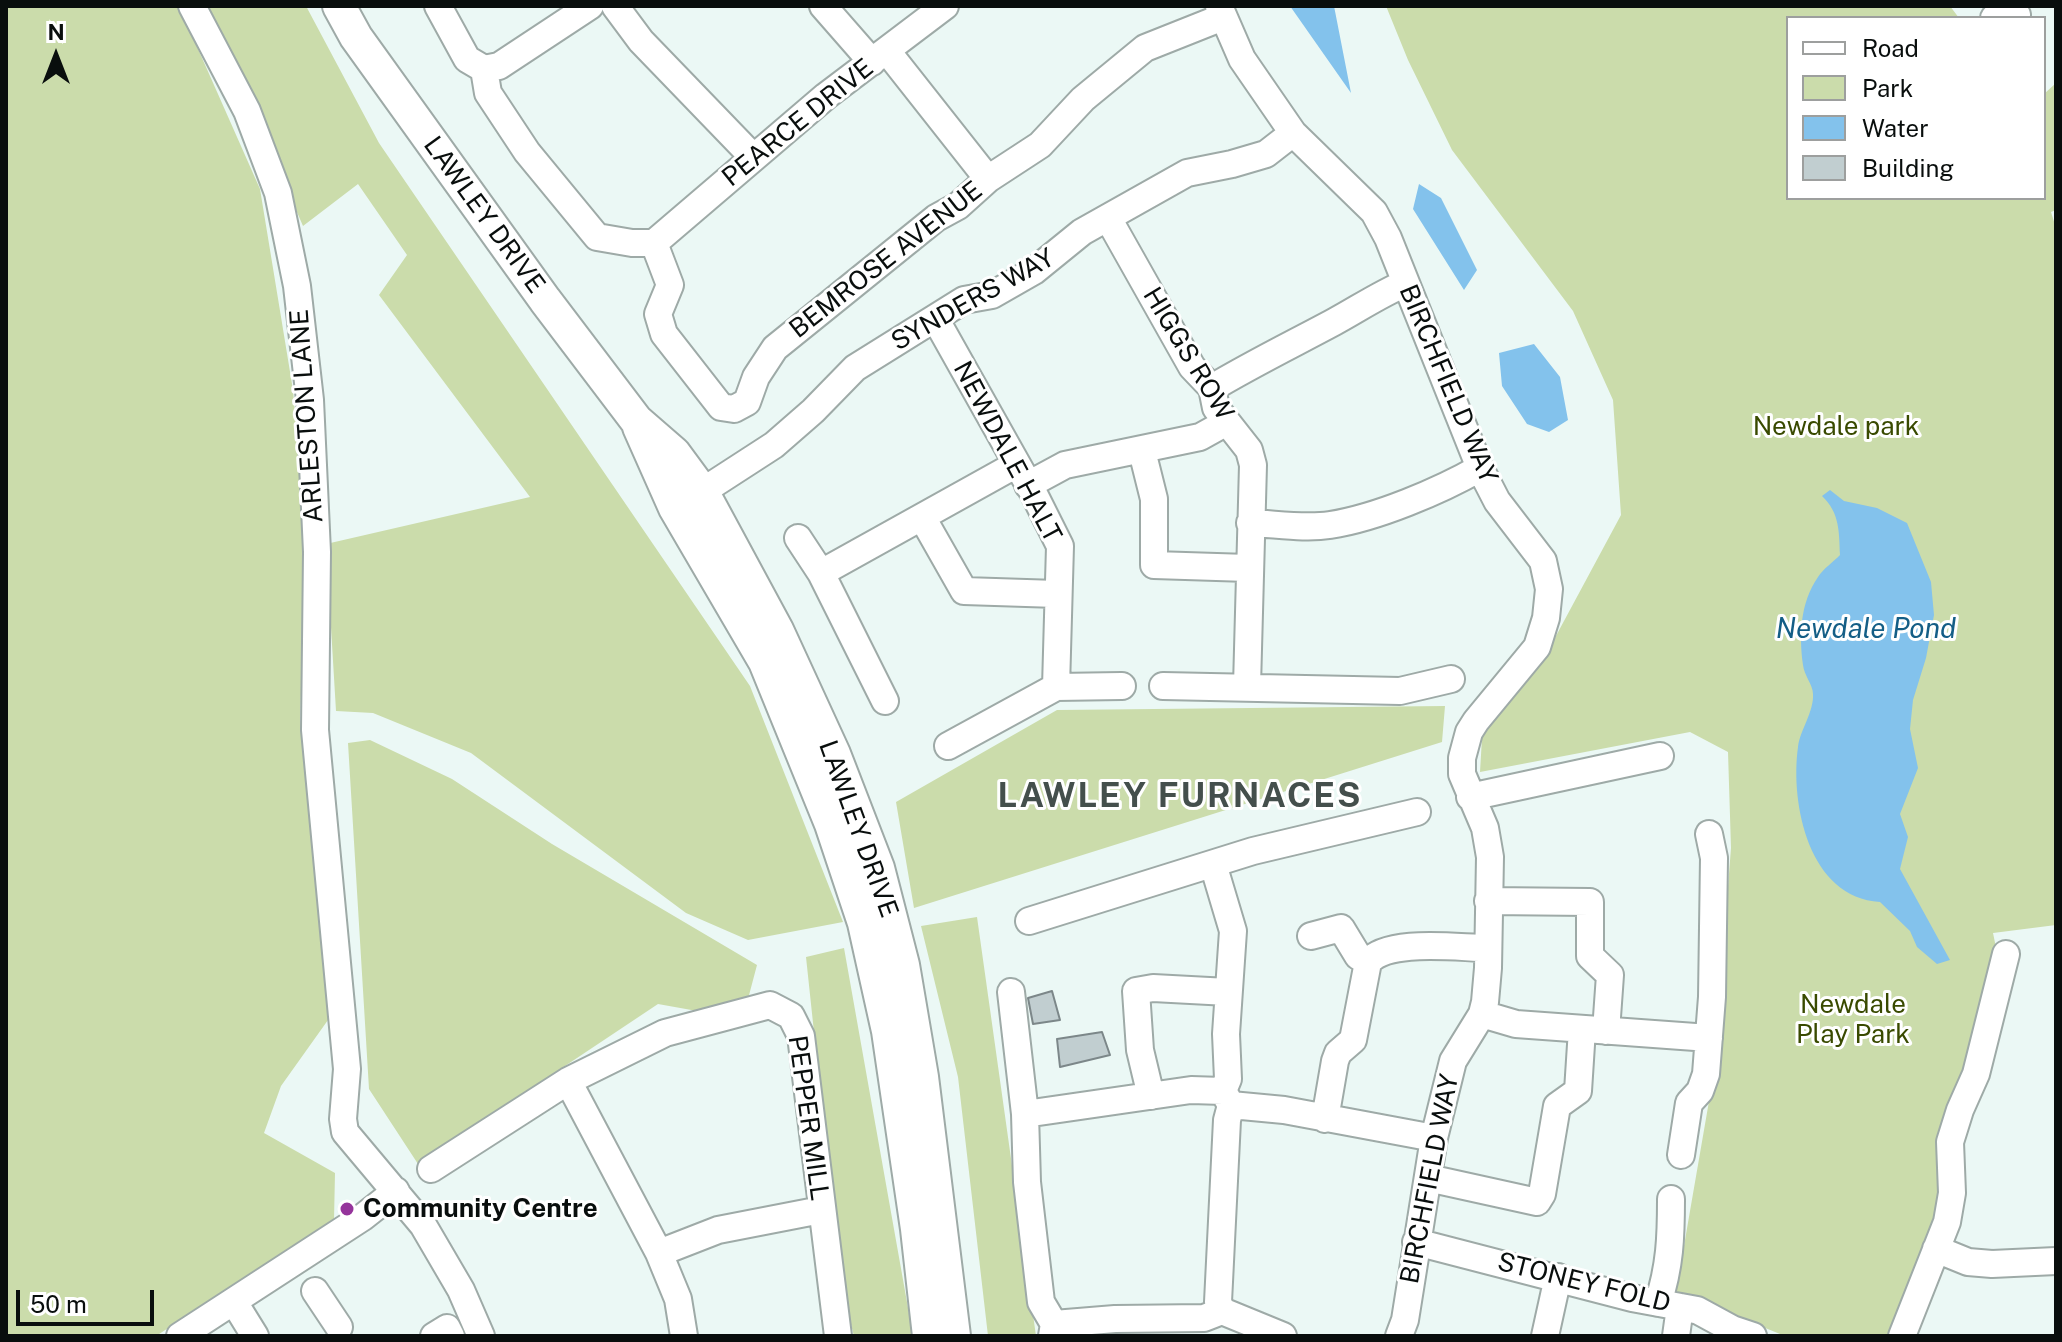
<!DOCTYPE html>
<style>
body{margin:0}
#map{position:relative;width:2062px;height:1342px;overflow:hidden;background:#ebf8f5;font-family:"Public Sans",sans-serif}
canvas{display:block}
.frame{position:absolute;inset:0;border:8px solid #090e0d;pointer-events:none}
.legend{position:absolute;left:1786px;top:16px;width:260px;height:184px;box-sizing:border-box;background:#fff;border:2px solid #9d9f9e;margin:0;padding:10px 14px;list-style:none;font-size:24px;color:#090e0d}
.legend li{display:flex;align-items:center;gap:16px;height:40px}
.legend b{width:40px;border:2px solid #9d9f9e}
.north{position:absolute;left:16px;top:16px;width:80px;height:80px;-webkit-text-stroke:6px #fff;paint-order:stroke;rotate:0deg;font-size:22px;font-weight:700;line-height:32px;text-align:center;color:#090e0d}
.north::after{content:'';display:block;margin:auto;width:28px;height:36px;background:#090e0d;clip-path:polygon(50% 0,100% 100%,50% 72%,0 100%)}
.scale{position:absolute;left:16px;top:1290px;width:138px;height:36px;box-sizing:border-box;border:4px solid #090e0d;border-top:0;padding-left:10px;font-size:24px;line-height:28px;white-space:nowrap;color:#090e0d;-webkit-text-stroke:6px #fff;paint-order:stroke}
</style>
<div id="map">
<canvas width="2062" height="1342"></canvas>
<div class="frame"></div>
<ul class="legend">
<li><b style="height:10px;background:#fff"></b>Road</li>
<li><b style="height:22px;background:#cbdcab"></b>Park</li>
<li><b style="height:22px;background:#83c2ec"></b>Water</li>
<li><b style="height:22px;background:#c1ced0"></b>Building</li>
</ul>
<div class="north">N</div>
<div class="scale">50 m</div>
</div>
<script>
const ctx = document.querySelector('canvas').getContext('2d');
ctx.lineJoin = 'round';
function fill(path, color) {
  ctx.fillStyle = color;
  ctx.fill(path, 'evenodd');
}
function strokePath(path, color, width, dash) {
  ctx.strokeStyle = color;
  ctx.lineWidth = width;
  ctx.lineCap = dash ? 'butt' : 'round';
  ctx.setLineDash(dash || []);
  ctx.stroke(path);
}
function label(font, color, halo, rows, align = 'center') {
  ctx.font = font + ' "Public Sans",sans-serif';
  ctx.lineWidth = 6;
  ctx.setLineDash([]);
  ctx.textBaseline = 'middle';
  ctx.strokeStyle = halo;
  ctx.fillStyle = color;
  for (const [text, x, y, turn = 0] of rows) {
    ctx.save();
    ctx.translate(x, y);
    ctx.rotate((+turn || 0) * Math.PI / 180);
    ctx.textAlign = isNaN(turn) ? turn : align;
    if (halo) ctx.strokeText(text, 0, 0);
    ctx.fillText(text, 0, 0);
    ctx.restore();
  }
}
const green = new Path2D(`
 M6,6H179L260,189L293,390L307,549L300,719L333,1013L281,1086L264,1133L335,1173L334,1220L156,1336H6Z
 M208,6H306L379,143L750,686L843,922L748,940L686,913L471,753L373,713L336,711L326,544L530,497L379,295L407,255L358,184L303,226Z
 M1386,6H1950L1959,18H1788V198H2044V94L2056,83V210L2051,212L2056,228V925L1993,933L1998,957L1938,1220L1893,1336H1785L1676,1292L1713,1078L1731,848L1728,752L1690,732L1480,772L1482,738L1495,715L1550,647L1621,515L1613,400L1573,311L1452,150L1408,60Z
 M1445,706L1442,742L914,908L896,802L1057,710Z
 M370,740L452,779L552,844L757,965L748,999L697,1011L658,1004L418,1164L369,1089L348,743Z
 M977,917L1036,1336H988L958,1077L921,926Z
 M844,948L913,1336H854L841,1286L806,957Z`);
const water = new Path2D(`
 M1290,6H1334L1351,93Z
 M1419,184L1441,198L1477,270L1464,290L1413,209Z
 M1534,344L1560,377L1568,420L1549,432L1527,424L1502,386L1499,353Z
 M1830,490L1844,501L1877,508L1907,523L1931,582L1934,615L1926,658L1913,700L1910,729L1918,768L1900,814L1908,837L1900,869L1950,960L1937,964L1917,947L1910,931L1880,902C1809,898 1790,804 1798,747C1800,730 1814,712 1813,694C1813,685 1804,675 1803,665C1799,635 1800,603 1818,577C1823,569 1833,562 1840,555C1839,532 1840,513 1822,496Z`);
const building = new Path2D(`
 M1052,991L1060,1020L1033,1024L1028,998Z
 M1102,1032L1110,1055L1060,1067L1057,1039Z`);
const minor = new Path2D(`
 M192,6L247,111L278,193L297,286L310,400L317,552L315,730L347,1069L343,1119L345,1132L423,1225L461,1290L481,1336
 M438,6L467,59L484,69
 M615,6L641,41L753,157
 M823,6L872,62
 M1219,6L1242,59L1293,133L1374,212L1388,238L1480,468L1497,501L1543,561L1549,589L1546,618L1537,647L1476,721L1469,732L1462,758V774L1485,828L1490,857L1488,968L1485,1002L1482,1014L1453,1061L1434,1138L1405,1320L1399,1336
 M1994,18L2017,15
 M887,51L988,179
 M484,69L488,93L527,152L597,237L632,243H654
 M484,69L499,66L590,6
 M1108,218L1192,367L1212,388L1216,408L1249,450L1253,465L1247,686
 M654,243L670,285L658,314L664,334L721,407L734,409L747,402L756,377L775,348L936,218L958,206L988,179L1040,145L1083,99L1145,48L1223,17
 M654,243L826,96L945,6
 M935,318L1035,496L1060,546L1056,687L948,746
 M1212,388C1252,364 1293,344 1334,322C1358,309 1380,294 1406,283
 M1142,451L1154,499V565L1248,568
 M1028,485L1065,465L1200,437L1227,422
 M686,502L774,445L813,411L855,368L964,300L992,295L1034,271L1082,232L1187,173L1232,164L1266,154L1293,133
 M922,517L964,591L1057,594
 M1250,523C1276,524 1305,529 1330,525C1376,518 1440,491 1480,468
 M798,538L821,573L885,701
 M821,573L1017,464
 M1163,686L1400,691L1451,679
 M1056,687L1122,686
 M1470,797L1660,756
 M1213,864L1233,931L1226,1034L1228,1079L1223,1091
 M1488,901L1590,902V956L1610,975L1606,1031
 M1029,921L1253,851L1417,812
 M1311,936L1341,928L1358,956L1368,962
 M1011,992L1025,1114L1027,1182L1041,1302L1054,1324L1052,1336
 M1482,1014L1516,1024L1709,1038
 M568,1081L659,1253L678,1299L684,1336
 M1151,1096L1140,1050L1136,991L1153,988L1228,992
 M1025,1114L1191,1090L1223,1091L1231,1105L1284,1110L1434,1138
 M1325,1119L1335,1061L1338,1053L1353,1040L1368,962C1388,938 1458,948 1488,948
 M1681,1155L1689,1103L1700,1091L1706,1074L1712,997L1714,858L1709,834
 M431,1169L568,1081L665,1033L770,1005L791,1016L801,1036L838,1336
 M1428,1178L1537,1202L1542,1194L1557,1106L1578,1091L1582,1029
 M1416,1242L1632,1298L1697,1310L1732,1329L1753,1336
 M1936,1249L1968,1262L1992,1264L2056,1261
 M659,1253L718,1230L821,1210
 M315,1291L339,1327
 M234,1302L255,1336
 M1658,1303C1670,1266 1671,1237 1671,1199
 M1222,1311L1218,1302L1227,1120L1231,1105
 M1054,1324L1115,1319L1204,1318L1222,1311L1283,1336
 M180,1336L363,1217L396,1191
 M434,1336L447,1328L451,1336
 M1545,1336L1558,1277
 M1676,1336L1680,1307L1695,1310
 M1902,1336L1947,1222L1952,1193L1950,1142L1960,1110L1976,1074L2006,954`);
const major = new Path2D(`
 M339,6L356,37L545,300L636,420L674,453L702,491L777,630L834,754L878,868L903,965L922,1077L954,1336
 M639,427L675,508L765,662L831,824L864,923L888,1031L917,1229L929,1336`);
const markers = [
 [347,1209,8,"#95349b"]
];
const streetNames = [
 ["PEARCE DRIVE",798,123,-39],
 ["LAWLEY DRIVE",484,215,54],
 ["BEMROSE AVENUE",886,260,-38],
 ["SYNDERS WAY",973,300,-29],
 ["HIGGS ROW",1188,354,59],
 ["BIRCHFIELD WAY",1448,384,67],
 ["ARLESTON LANE",307,416,-94],
 ["NEWDALE HALT",1007,452,62],
 ["LAWLEY DRIVE",858,829,70],
 ["PEPPER MILL",808,1118,82],
 ["BIRCHFIELD WAY",1430,1179,-79],
 ["STONEY FOLD",1584,1283,14]
];
const parkNames = [
 ["Newdale park",1836,427],
 ["Newdale",1853,1005],
 ["Play Park",1853,1035]
];
const poiNames = [
 ["Community Centre",363,1209]
];
const waterNames = [
 ["Newdale Pond",1866,629]
];
const districtNames = [
 ["LAWLEY FURNACES",1180,797]
];
fill(green, '#cbdcab');
fill(water, '#83c2ec');
fill(building, '#c1ced0');
strokePath(building, '#7c8789', 2);
strokePath(minor, '#9eaaa7', 30);
strokePath(major, '#9eaaa7', 36);
strokePath(minor, '#fff', 26);
strokePath(major, '#fff', 32);
for (const [x, y, r, color] of markers) {
  const dot = new Path2D();
  dot.arc(x, y, r, 0, 2 * Math.PI);
  ctx.fillStyle = color;
  ctx.fill(dot);
  strokePath(dot, '#fff', 3);
}
label('26px', '#090e0d', '#fff', streetNames);
label('26px', '#394a00', '#fff', parkNames);
label('bold 26px', '#090e0d', '#fff', poiNames, 'left');
label('italic 28px', '#145e86', '#fff', waterNames);
ctx.letterSpacing = '2px';
label('bold 34px', '#444f4c', '#fff', districtNames);
ctx.letterSpacing = '0px';
</script>
